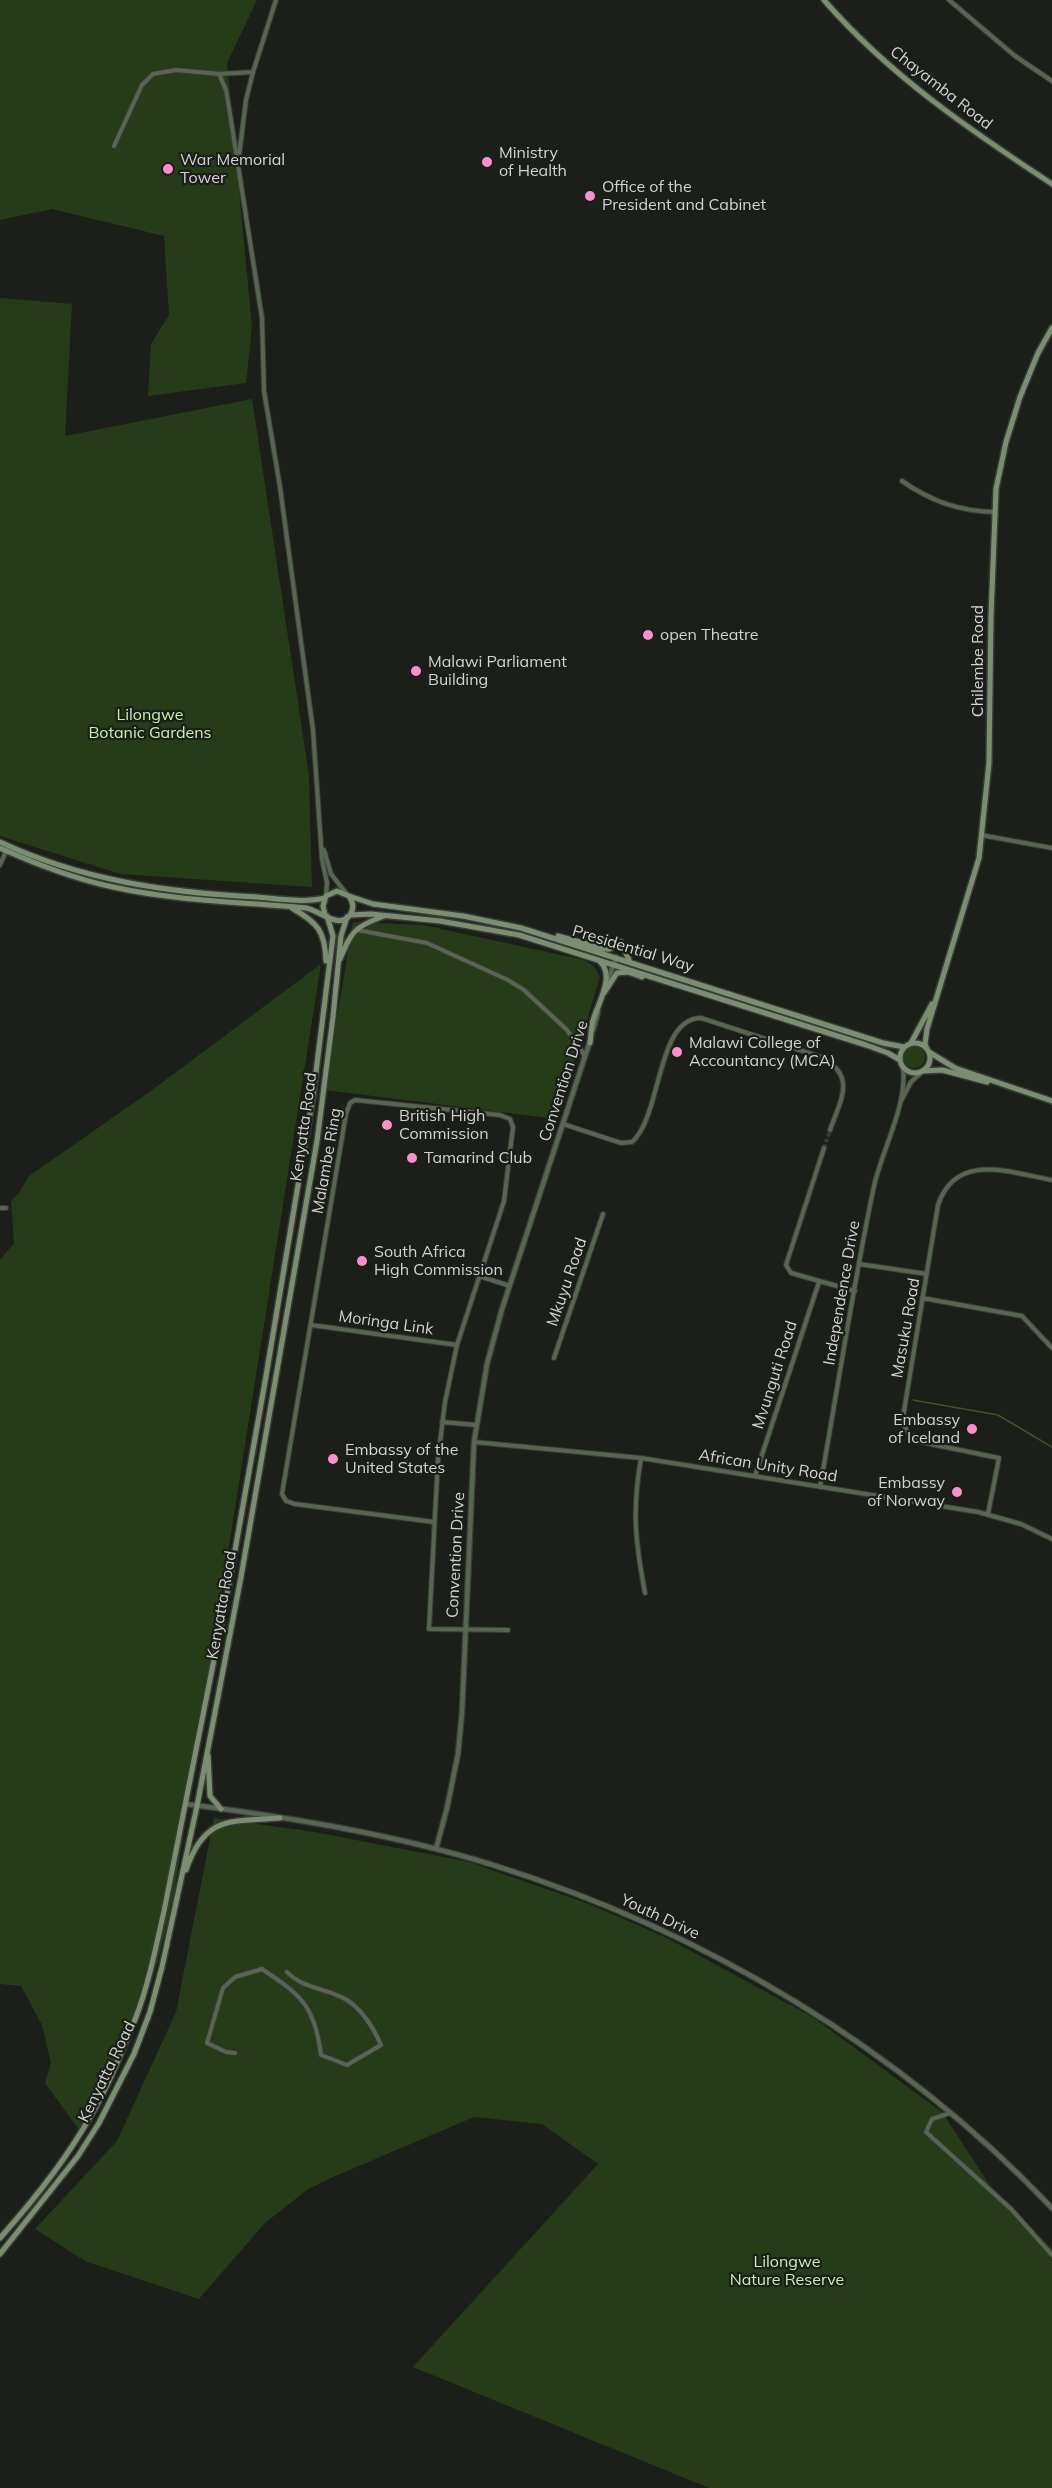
<!DOCTYPE html>
<style>
body{margin:0}
canvas{display:block;background:#1b1e19}
</style>
<canvas width="1052" height="2488"></canvas>
<script>
const ctx = document.querySelector('canvas').getContext('2d');
ctx.lineJoin = 'round';
function fill(path, color) {
  ctx.fillStyle = color;
  ctx.fill(path, 'evenodd');
}
function strokePath(path, color, width, dash) {
  ctx.strokeStyle = color;
  ctx.lineWidth = width;
  ctx.lineCap = dash ? 'butt' : 'round';
  ctx.setLineDash(dash || []);
  ctx.stroke(path);
}
function label(font, color, halo, rows, align = 'center') {
  ctx.font = font + ' Mulish,sans-serif';
  ctx.lineWidth = 4.5;
  ctx.setLineDash([]);
  ctx.textBaseline = 'middle';
  ctx.strokeStyle = halo;
  ctx.fillStyle = color;
  for (const [text, x, y, turn = 0] of rows) {
    ctx.save();
    ctx.translate(x, y);
    ctx.rotate((+turn || 0) * Math.PI / 180);
    ctx.textAlign = isNaN(turn) ? turn : align;
    if (halo) ctx.strokeText(text, 0, 0);
    ctx.fillText(text, 0, 0);
    ctx.restore();
  }
}
const green = new Path2D(`
 M0,0H257L227,63L252,327L246,383L148,396L151,344L169,315L164,236L52,209L0,220Z
 M0,298L72,304L65,436L252,399L309,775L312,887L120,874L0,836Z
 M353,922L423,925L584,960L594,966L600,977L557,1119L325,1090Z
 M321,964L173,1900L157,1964L136,2025L82,2134L45,2083L51,2063L42,2025L21,1986L0,1984V1260L14,1243L11,1201L19,1193L29,1176L148,1093Z
 M903 1057a11 11 0 1 1 22 0a11 11 0 1 1-22 0Z
 M214,1818L315,1832L469,1862L589,1904L667,1938L814,2018L942,2112L989,2184L1052,2249V2488H709L413,2367L598,2164L542,2124L474,2117L333,2177L307,2190L265,2223L199,2299L85,2261L35,2229L117,2141L176,2012Z`);
const stream = new Path2D(`
 M913,1400L998,1415L1052,1447`);
const minorTunnel = new Path2D(`
 M824,1148L830,1130`);
const minor = new Path2D(`
 M949,0L1015,56L1052,81
 M219,74L226,90L230,114L262,318L264,391L280,487L313,730L322,859L327,883L326,896
 M114,146L142,85L153,74L176,70L219,74L253,72L276,0
 M239,156L246,100L253,72
 M902,481C931,501 958,511 994,512
 M981,835L1052,848
 M324,850L331,874L346,893
 M0,865L6,851
 M357,930L427,943L508,980L524,990L567,1030L585,1056
 M901,1101L911,1082L923,1071
 M563,1124L621,1143L632,1142C662,1116 656,1018 701,1018L821,1057C857,1076 841,1099 830,1130
 M824,1148L786,1265L791,1273L855,1291
 M0,1208H6
 M859,1264L927,1274
 M479,1276L510,1286
 M922,1298L1022,1316L1052,1348
 M311,1325L457,1345
 M554,1358L603,1214
 M442,1422L476,1425
 M474,1442L641,1458L978,1512L1021,1524L1052,1539
 M641,1458C632,1511 635,1540 645,1593
 M755,1476L819,1282
 M820,1487C838,1387 853,1286 874,1186C882,1150 908,1104 903,1067
 M988,1514L999,1458L921,1442C909,1437 904,1430 903,1417L938,1205C956,1151 1011,1173 1052,1180
 M434,1522L295,1504L286,1501L282,1494L346,1114L350,1103L355,1100L500,1115L510,1119L513,1127L504,1201L457,1345L445,1402L438,1459L429,1629L508,1630
 M235,2053L226,2052L207,2043L223,1988L235,1977L262,1969C301,1995 315,2006 321,2055L347,2065L381,2045C374,2029 362,2010 347,2000C327,1988 303,1989 287,1972
 M950,2113L932,2119L926,2132L1011,2209L1052,2255`);
const tertiary = new Path2D(`
 M607,984L616,957
 M593,1030L598,1012
 M185,1804C288,1817 393,1834 493,1865C704,1931 900,2048 1052,2208
 M436,1849L447,1808L458,1754L462,1712L474,1442L487,1364L502,1309L590,1041`);
const secondary = new Path2D(`
 M824,0C889,75 970,130 1052,184
 M0,842C81,880 169,893 257,897C279,899 304,903 325,898
 M0,848C36,864 75,879 113,887C177,901 241,902 306,908C319,910 339,930 350,915C355,908 353,902 349,896L337,891L326,896L323,906L325,915
 M349,896L373,904L463,916L521,928L883,1043L904,1047
 M292,908C318,923 325,931 326,961
 M350,915L371,914L440,921L519,935L866,1045L888,1053L900,1060
 M558,936L605,949H610L621,942L629,960
 M340,959C352,931 354,927 384,916
 M604,993L617,973L628,972L642,977
 M900 1058a15 15 0 1 1 30 0a15 15 0 1 1-30 0Z
 M590,1043C591,1037 591,1030 592,1024C596,1006 618,974 598,960
 M911,1043L932,1004
 M927,1049L925,1044L927,1029L979,858L989,763L991,616L996,489L1006,442L1020,397L1038,353L1052,328
 M929,1052L955,1068L1052,1101
 M923,1071L942,1070L987,1082
 M208,1755L210,1796L221,1809
 M186,1870C205,1814 232,1822 280,1818
 M0,2238C33,2201 66,2160 90,2117C109,2085 122,2051 136,2017C149,1983 156,1946 164,1911L229,1584L265,1382L313,1096L333,936L327,916
 M0,2254L78,2156L99,2123L134,2054L150,2012L162,1967L197,1806L241,1577L317,1141L333,1017L341,936L347,917`);
const markers = [
 [487,162,6,"#f790cd"],
 [168,169,6,"#f790cd"],
 [590,196,6,"#f790cd"],
 [648,635,6,"#f790cd"],
 [416,671,6,"#f790cd"],
 [677,1052,6,"#f790cd"],
 [387,1125,6,"#f790cd"],
 [412,1158,6,"#f790cd"],
 [362,1261,6,"#f790cd"],
 [972,1429,6,"#f790cd"],
 [333,1459,6,"#f790cd"],
 [957,1492,6,"#f790cd"]
];
const streetNames = [
 ["Chayamba Road",941,88,38],
 ["Chilembe Road",978,661,-90],
 ["Presidential Way",633,949,17],
 ["Convention Drive",564,1081,-72],
 ["Kenyatta Road",304,1127,-82],
 ["Malambe Ring",327,1161,-80],
 ["Mkuyu Road",567,1282,-71],
 ["Independence Drive",842,1293,-80],
 ["Moringa Link",386,1323,8],
 ["Masuku Road",906,1328,-80],
 ["Mvunguti Road",775,1375,-72],
 ["African Unity Road",768,1466,9],
 ["Convention Drive",456,1555,-87],
 ["Kenyatta Road",222,1605,-80],
 ["Youth Drive",660,1917,25],
 ["Kenyatta Road",107,2072,-64]
];
const poiNames = [
 ["Ministry",499,153],
 ["of Health",499,171],
 ["War Memorial",180,160],
 ["Tower",180,178],
 ["Office of the",602,187],
 ["President and Cabinet",602,205],
 ["open Theatre",660,635],
 ["Malawi Parliament",428,662],
 ["Building",428,680],
 ["Malawi College of",689,1043],
 ["Accountancy (MCA)",689,1061],
 ["British High",399,1116],
 ["Commission",399,1134],
 ["Tamarind Club",424,1158],
 ["South Africa",374,1252],
 ["High Commission",374,1270],
 ["Embassy",960,1420,"right"],
 ["of Iceland",960,1438,"right"],
 ["Embassy of the",345,1450],
 ["United States",345,1468],
 ["Embassy",945,1483,"right"],
 ["of Norway",945,1501,"right"]
];
const parkNames = [
 ["Lilongwe",150,715],
 ["Botanic Gardens",150,733],
 ["Lilongwe",787,2262],
 ["Nature Reserve",787,2280]
];
fill(green, '#263b18');
strokePath(stream, '#3d552e', 1.5);
strokePath(minorTunnel, '#363934', 4, [4, 2]);
strokePath(minor, '#383b36', 6);
strokePath(tertiary, '#383b36', 7);
strokePath(secondary, '#383b36', 8);
strokePath(minor, '#596553', 4);
strokePath(tertiary, '#596553', 4.5);
strokePath(secondary, '#7c8e72', 5);
for (const [x, y, r, color] of markers) {
  const dot = new Path2D();
  dot.arc(x, y, r, 0, 2 * Math.PI);
  ctx.fillStyle = color;
  ctx.fill(dot);
  strokePath(dot, '#1b1e19', 2);
}
label('16px', '#d0d3cf', '#1b1e19', streetNames);
label('16px', '#d0d3cf', '#1b1e19', poiNames, 'left');
label('16px', '#c6f1ae', '#1b1e19', parkNames);
</script>
